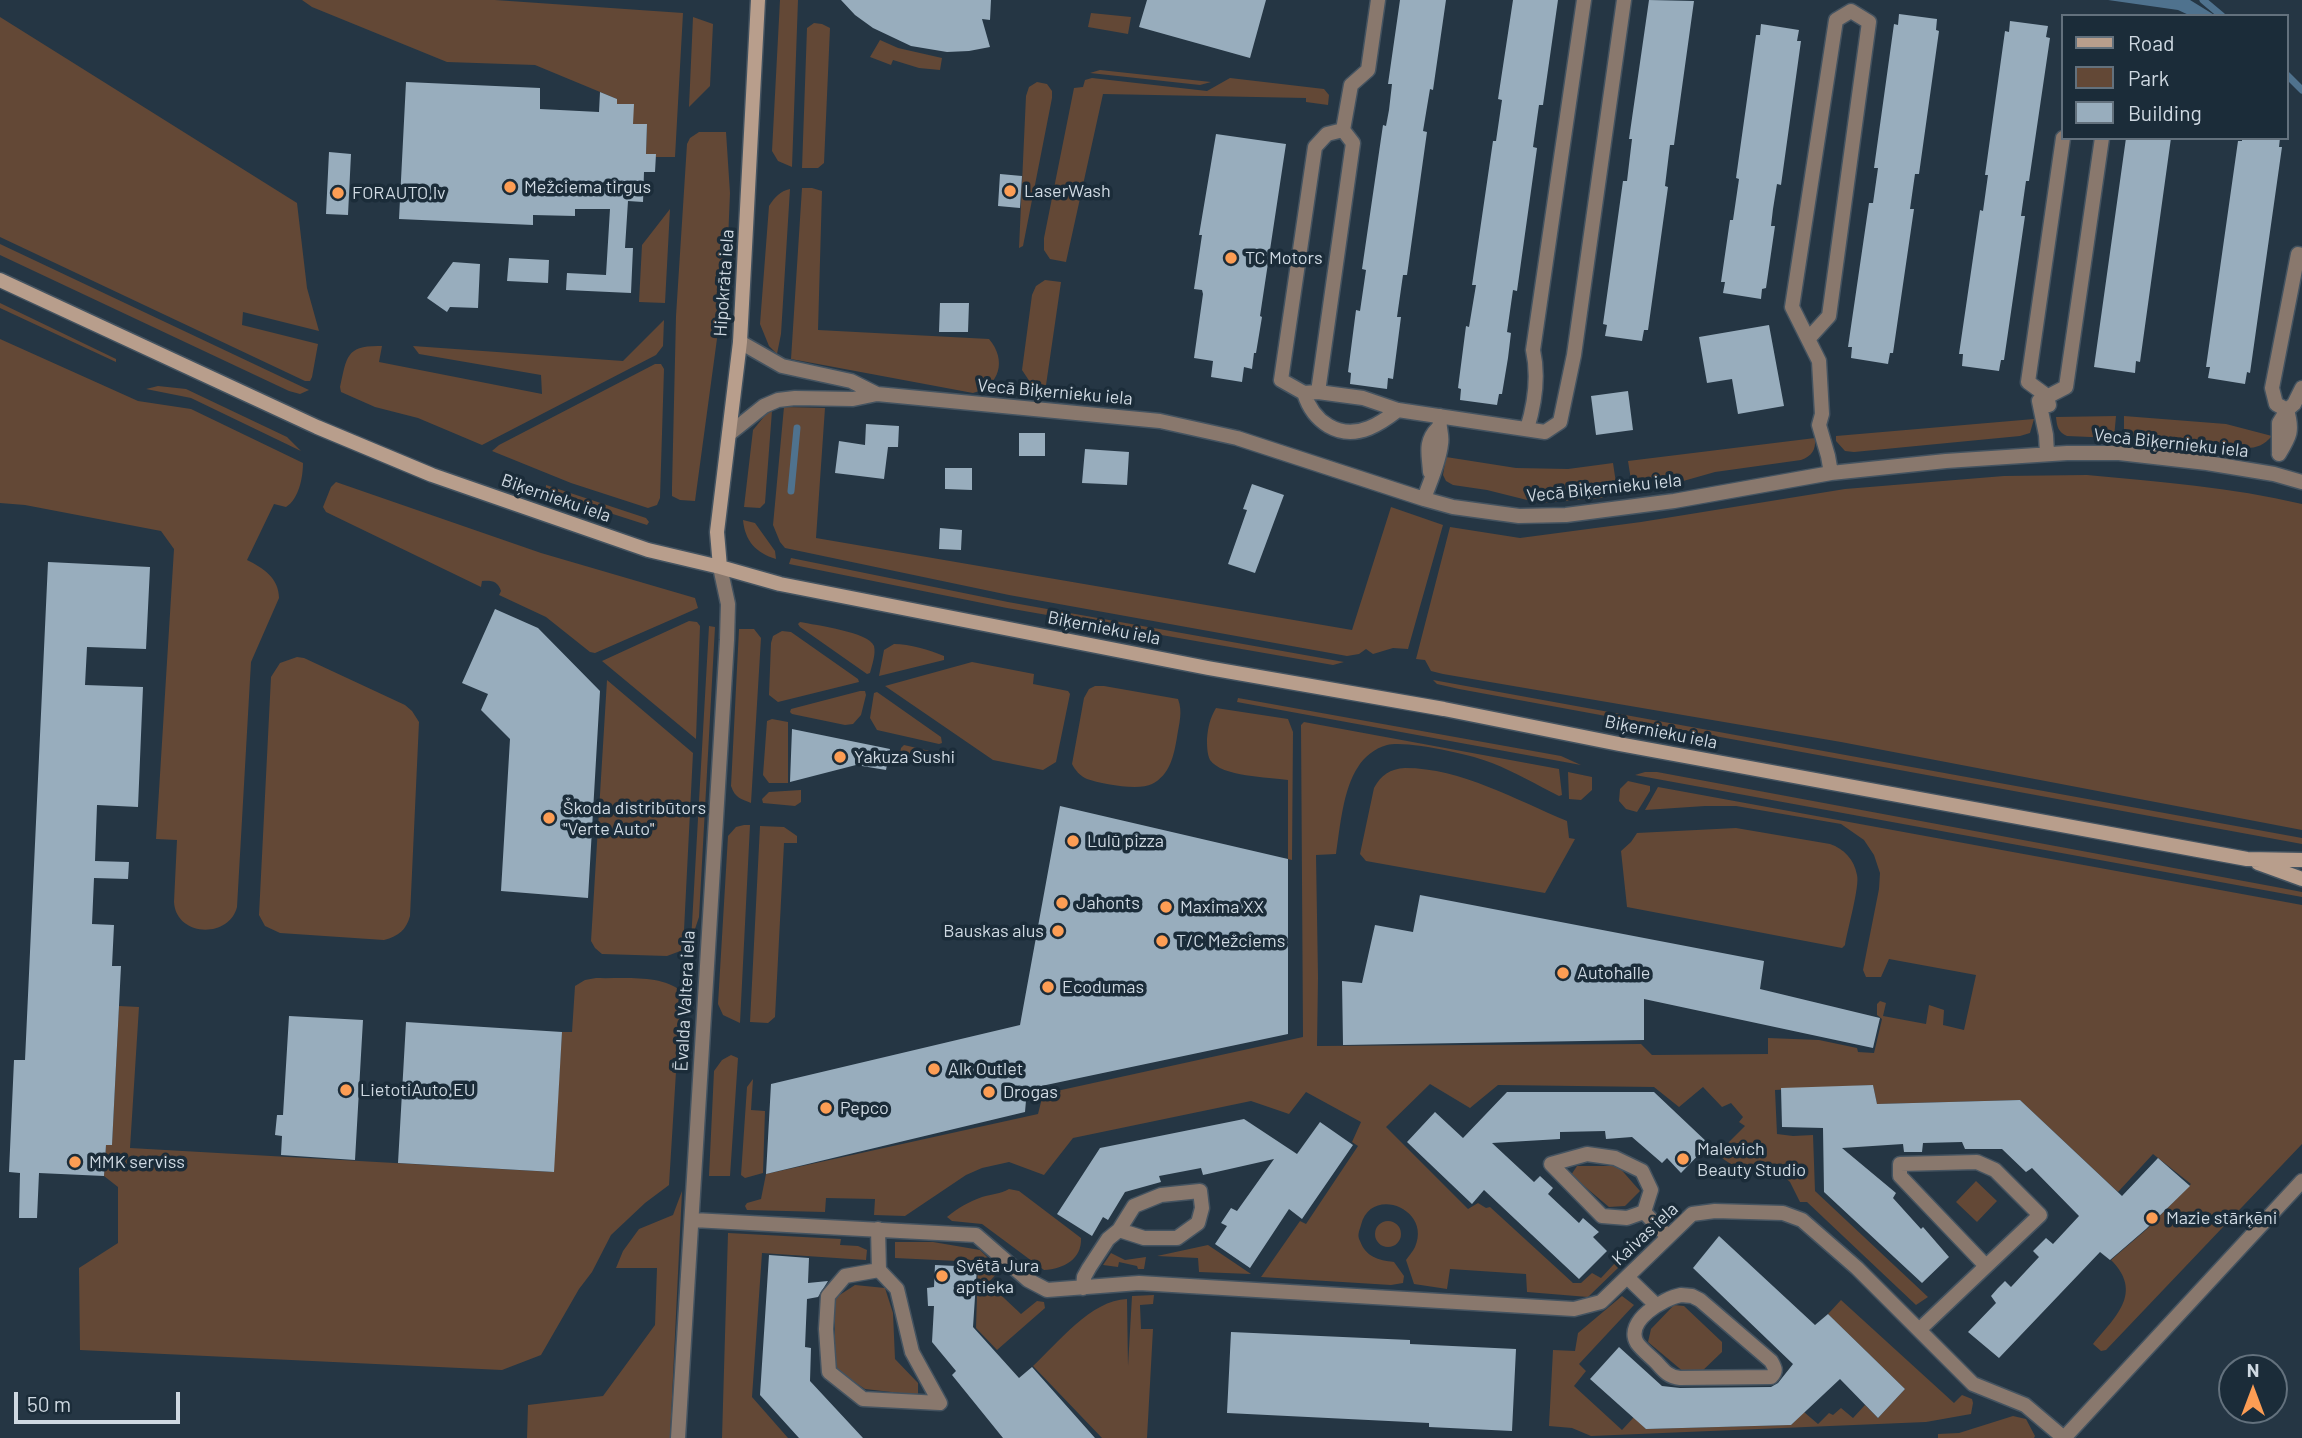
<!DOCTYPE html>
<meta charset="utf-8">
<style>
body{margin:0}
#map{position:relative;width:2302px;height:1438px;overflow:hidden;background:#253644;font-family:Barlow,sans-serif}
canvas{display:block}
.legend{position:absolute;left:2061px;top:14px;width:228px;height:126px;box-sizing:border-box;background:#1b2c39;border:2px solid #63717d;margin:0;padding:9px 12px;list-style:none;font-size:21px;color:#cfd9e2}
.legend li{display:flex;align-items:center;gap:14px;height:35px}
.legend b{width:35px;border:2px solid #63717d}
.north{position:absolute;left:2218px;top:1354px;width:70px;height:70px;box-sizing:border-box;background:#1b2c39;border:2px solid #63717d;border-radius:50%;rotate:0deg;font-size:19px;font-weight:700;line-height:28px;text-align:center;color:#cfd9e2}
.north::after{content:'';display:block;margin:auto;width:24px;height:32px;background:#fc9d54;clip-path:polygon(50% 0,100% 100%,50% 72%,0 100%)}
.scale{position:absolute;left:14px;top:1392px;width:166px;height:32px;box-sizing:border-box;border:4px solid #cfd9e2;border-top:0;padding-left:9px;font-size:21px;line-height:24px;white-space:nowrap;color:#cfd9e2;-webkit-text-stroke:5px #1b2c39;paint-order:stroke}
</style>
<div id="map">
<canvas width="2302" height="1438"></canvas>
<ul class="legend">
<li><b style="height:9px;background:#b89e8c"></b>Road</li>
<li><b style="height:19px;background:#634836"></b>Park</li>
<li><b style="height:19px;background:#98adbd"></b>Building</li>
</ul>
<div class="north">N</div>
<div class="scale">50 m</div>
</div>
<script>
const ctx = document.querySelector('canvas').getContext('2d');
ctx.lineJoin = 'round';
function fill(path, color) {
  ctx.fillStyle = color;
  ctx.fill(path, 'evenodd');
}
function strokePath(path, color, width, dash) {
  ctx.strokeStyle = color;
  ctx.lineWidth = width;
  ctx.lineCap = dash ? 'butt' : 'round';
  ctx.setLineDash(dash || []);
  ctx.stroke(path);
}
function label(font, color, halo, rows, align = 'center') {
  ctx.font = font + ' Barlow,sans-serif';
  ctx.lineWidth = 7;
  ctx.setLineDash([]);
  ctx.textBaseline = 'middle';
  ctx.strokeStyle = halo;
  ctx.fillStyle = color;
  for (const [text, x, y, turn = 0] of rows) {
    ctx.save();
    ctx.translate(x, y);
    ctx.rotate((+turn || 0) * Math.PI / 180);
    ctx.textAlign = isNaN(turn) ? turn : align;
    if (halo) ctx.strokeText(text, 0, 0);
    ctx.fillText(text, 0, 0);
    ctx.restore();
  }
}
const green = new Path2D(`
 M302,0H495L683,13L675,157H656V154H646L647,125L633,124V104H617V99L535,65L447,62L312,7Z
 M780,0H798L792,167L778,161L772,151Z
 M1091,13L1131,17L1128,34L1088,27Z
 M0,17L297,203L307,288L319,331L243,312L242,325L318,344L312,377L310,381H305L0,237Z
 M693,17L713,24L710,86L689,107Z
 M814,23L822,24L830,28L824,163L818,168H802L807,28Z
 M880,40L898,48L942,58L940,70L919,68L893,60L891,65L870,57Z
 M1100,70L1211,82L1200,85L1090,73Z
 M1092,78L1207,91L1230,78L1324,89L1329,95L1328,105L1306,102V98L1103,94L1066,262L1050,259L1044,250V238L1074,88L1083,87L1085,80Z
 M1037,82L1047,84L1052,91V98L1023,246L1019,248L1026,96L1029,87Z
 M699,132H726L730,193L727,265L695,501L680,500L672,496V487L676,316L687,144L690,138Z
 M802,188H812L822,191L818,330L989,339C1007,360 1000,386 973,393L791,359Z
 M790,189L781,334L777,354L769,346L760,324L769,206C775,197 780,191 790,189Z
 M670,209L665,303L639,302L642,245Z
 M0,244L309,390L300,394L289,391L0,255Z
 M1045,280L1061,282L1045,392L1034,388L1022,370L1032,295L1036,286Z
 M0,303L116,359V362L0,308Z
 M664,320L663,346L656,355L482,445L418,418L375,407L341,392L340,387C347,356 346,345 382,346L379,362L542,394L541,375L419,354L413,346L623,361Z
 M0,339L138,401L191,409L303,463C303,477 299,499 286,507L274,504L247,560C263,568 279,578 279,598L251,662L237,907C229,939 176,937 174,902L177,840L156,839L174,549L161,531L25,505L0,503Z
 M655,364H661L664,369L660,498L657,505L648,508L571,483L492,451L499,445Z
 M158,386L186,389L287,437L301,451L191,398L146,389Z
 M784,407L825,408L816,538L1352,630L1391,507L1443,525L1408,649L1393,648L1373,654L1366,649L1359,654L1347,656L1009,595L785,548L780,542L773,525Z
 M772,411L765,503L760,508L744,507L753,430L767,413Z
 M2116,416L2114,438L2067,436C2058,432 2057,427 2056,417Z
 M2124,416L2226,424L2272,436C2264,445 2257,448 2246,448L2124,439Z
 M2034,419L2030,433L2020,436L1854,452L1845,451L1836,441V436Z
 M1815,438C1816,450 1812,456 1801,460L1715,472L1648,491L1636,487L1631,480L1628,461Z
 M1446,457L1516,468L1568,469L1613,463L1616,483L1609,495L1601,498L1539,503L1487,490L1453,485L1446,481L1443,475Z
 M2087,475C2159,482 2231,487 2302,504V830L1841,742L1443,674L1431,671L1425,660L1416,659L1450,527L1520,538L1641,522L1845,489L2004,476Z
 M336,482L541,553L695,598L698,608L595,653L590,652L546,617L499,595L501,591C498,581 491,580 482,581L481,587L326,512L323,507L331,487Z
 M546,485L646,518L649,522L647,525L563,498L546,489Z
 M743,520L755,523L775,551L776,559C756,553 745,541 743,520Z
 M791,558L1008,602L1344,662L1333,665L1007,608L789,564Z
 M689,621L697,622L700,626L696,739L602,661Z
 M800,622C815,625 869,632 874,646C876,654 872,665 870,673L867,674L800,627L798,624Z
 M709,626L715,627L699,917L691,941Z
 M739,629H754L761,638L751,803C741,799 735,798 731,786Z
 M782,631L791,632L858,679L859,682L778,702L769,695L771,643L773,636Z
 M894,644C910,644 929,650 944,656V660L879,676L884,650Z
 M297,657L304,658L405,705L412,711L419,722L410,916C406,930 399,936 384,940L280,933L265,926L259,915L271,677L280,663Z
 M972,662L1034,674L1033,684L1068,691L1070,694L1056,762L1043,770L993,760L885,686Z
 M607,680L693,753L683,950L667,956L602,954L595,948L591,941Z
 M1433,680L2302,838V844L1459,689L1437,684Z
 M1095,686H1104L1178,699C1183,712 1179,724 1177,737C1174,755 1170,775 1152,784C1139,791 1101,784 1087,779C1080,776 1075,770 1072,764L1084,698L1089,689Z
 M860,691H865L866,695L861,715L853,724L845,725L792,714L790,712L791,709Z
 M877,692L941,737L942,743L939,744L877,730L870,718L874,693Z
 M1238,698L1561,756L1581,765L1237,702Z
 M1216,708L1288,719L1293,732L1292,860L1288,859V780C1268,777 1222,777 1210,760C1207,754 1207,745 1207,739C1208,727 1210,718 1216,708Z
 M772,719L788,722V783H769L763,775L767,721Z
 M1304,722L1559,769L1562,795L1559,796C1537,785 1515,772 1492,763C1473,755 1407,740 1387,745C1375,748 1364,757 1358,767C1343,789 1340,828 1336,854L1316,855L1318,977L1317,1046L1641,1044L1652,1055L1768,1054V1038L1819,1040L1857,1048L1858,1052L1874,1053L1882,1019L1877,1015V1004L1880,1001L1886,1003L1883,1016L1926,1024L1929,1005L1944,1010L1943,1025L1964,1030L1976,975L1889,959L1881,977H1866L1863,970L1879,889L1880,873L1874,855L1864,840L1841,824L1736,806H1705L1645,810L1658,787L2302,905V1144L2106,1350L2101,1351L2093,1344C2115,1317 2144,1293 2111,1260L2147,1229L2191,1184L2153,1154L2118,1192L2020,1100L1877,1104L1873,1085L1775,1090L1777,1134L1793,1136L1813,1135L1815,1191L1928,1297L1916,1305L1807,1202H1800L1790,1182L1779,1172C1750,1172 1740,1173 1717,1154L1745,1126L1739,1122L1743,1117L1731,1103L1722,1107L1703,1087L1679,1107L1654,1087L1498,1085L1470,1108L1430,1084L1386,1127L1468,1209L1478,1203L1486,1208L1490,1207L1573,1283H1581L1592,1273L1601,1278L1644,1232L1649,1238L1588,1297L1527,1292L1526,1274L1450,1269L1447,1289L1414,1284L1406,1260C1409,1256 1413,1251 1415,1247C1432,1209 1371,1185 1361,1225C1359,1232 1357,1235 1360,1241C1366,1257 1378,1260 1394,1262L1404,1276L1403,1283L1391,1285L1261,1277L1300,1221L1306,1224L1358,1146L1352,1142L1361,1122L1306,1092L1289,1114L1251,1101L1073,1138L1044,1175L1009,1162L982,1168L966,1175L905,1216L874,1215L875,1199L826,1198L825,1212L747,1210L745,1206L747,1203L761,1199L766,1174L1038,1114L1043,1094L1303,1037L1301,725Z
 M904,745L938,753L937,758L898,765L901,748Z
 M1405,768C1461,768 1516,800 1567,821L1569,838L1575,839L1545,893L1366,861L1360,854L1374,788C1381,775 1390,769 1405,768Z
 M1568,772L1592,777V790L1581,800L1569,799Z
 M1645,772H1657L2276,887L2302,892V897L1635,775Z
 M1628,781L1650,786V791L1637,812L1626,809L1619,801L1620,789Z
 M801,790V802L795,806L763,803L762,799L769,792Z
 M744,825H750L740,1023L723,1015L718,1004L728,836L736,827Z
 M760,826L784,827L797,836V843H784L775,1017L768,1023L750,1022Z
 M1736,828L1830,844C1844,849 1854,859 1857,875C1860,886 1847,931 1845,945L1842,948L1627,907L1621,851L1631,842L1637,833Z
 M596,978C622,979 660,974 681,991L669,1185L645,1203L611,1235L592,1272L579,1289L541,1355L502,1370L80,1350L79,1268L118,1243V1187L104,1176L106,1145L112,1144L119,1006L139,1007L130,1148L553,1172L562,1032H572L575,986L585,980Z
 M731,1055L738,1058L730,1176H709L714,1071L722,1060Z
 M753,1079L751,1110L765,1111L763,1173L745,1178L741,1175L747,1087Z
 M1577,1166H1618L1640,1191L1625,1206L1609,1207L1571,1175Z
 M1976,1181L1997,1201L1977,1222L1956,1202Z
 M1009,1189L1019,1191L1081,1238C1082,1259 1064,1269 1044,1270L982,1224L952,1221L947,1217C958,1208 968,1202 982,1197C992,1194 1000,1194 1009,1189Z
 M682,1191L670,1438H527L528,1405L603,1396L655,1325L657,1268H616L623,1251L639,1229L673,1215Z
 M1375 1234a13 13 0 1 1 26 0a13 13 0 1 1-26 0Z
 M728,1233L841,1239L840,1245L858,1246L867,1250L866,1260L762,1253L752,1397L788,1438H722Z
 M895,1242H933L980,1250L1000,1270L988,1283L1021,1314L1037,1301L1044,1302L1045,1308L997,1350L976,1328L978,1262L895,1258Z
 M1208,1245L1251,1274L1199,1272L1198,1258L1157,1256Z
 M1111,1253L1125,1260L1146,1257L1144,1269H1138L1137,1266L1119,1262L1118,1267L1103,1265Z
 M855,1285L885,1288L893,1313L895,1359L918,1383V1395L865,1389L835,1369V1298Z
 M1154,1295L1153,1304L1140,1305L1141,1329H1153L1147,1438H1102L1033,1366C1058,1343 1091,1300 1127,1299L1128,1366L1132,1296Z
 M1622,1296L1634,1305L1579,1364L1586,1371L1574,1386L1622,1430L1634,1417L1646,1429L1791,1425L1804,1412L1818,1424L1829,1413L1833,1415L1841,1408L1853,1418L1865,1405L1878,1418L1905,1389L1828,1314L1841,1300L1954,1403L1962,1395L1972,1399L1973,1403L1971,1414L1926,1422L1591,1436L1572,1428L1549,1426L1553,1350L1575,1351L1578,1333Z
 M1674,1305L1684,1306L1722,1342V1352L1699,1374L1685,1373L1648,1342L1651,1329Z
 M2013,1416L2026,1419L2035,1436L2034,1438H1938V1434L1959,1433Z`);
const water = new Path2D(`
 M2108,0H2190L2216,16H2191L2178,10Z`);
const stream = new Path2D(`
 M2203,0L2222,16
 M2286,74L2302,90
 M791,491L797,428`);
const building = new Path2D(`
 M841,0H991L990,20L982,19L990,47L969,51L947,52L911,46L873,28L855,15Z
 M1147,0H1266L1250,58L1139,27Z
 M1400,0H1446L1433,90L1430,89L1423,131L1427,132L1407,275H1403L1397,317H1401L1393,379L1388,378L1387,389L1350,384L1351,373L1348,372L1356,310L1360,311L1366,270L1362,269L1383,125L1386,126L1389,110L1392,84H1388Z
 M1513,0H1558L1543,105H1539L1533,147L1537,148L1517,291L1513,290L1507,332L1511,333L1508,358L1502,394H1499L1497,405L1460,400L1461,389L1458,388L1466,326L1469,327L1476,285H1472L1493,141H1496L1502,100L1498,99Z
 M1649,0L1694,1L1674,145H1670L1665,186L1668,187L1648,330H1644L1642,341L1605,336L1607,325L1603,324L1623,181H1627L1632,139H1629Z
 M1899,14L1937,19L1936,30L1939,31L1919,174H1915L1910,209H1914L1893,353H1890L1888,364L1851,358L1852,347H1848L1869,203H1873L1878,168H1874L1894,24L1898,25Z
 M2010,21L2048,26L2046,37L2050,38L2029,181H2026L2021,216H2025L2004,360H2001L1999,371L1962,366L1963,354H1959L1980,210L1983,211L1988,175H1985L2005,31L2009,32Z
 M1761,24L1799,30L1797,41H1801L1781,185L1777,184L1773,209L1771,226H1775L1766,288L1762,289L1761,299L1723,293L1725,282H1721L1730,220H1733L1739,179L1736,178L1756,35H1760Z
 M406,82L540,88V109L599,112L600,92L617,99V104H634L633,124H647L646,154H656L655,172H644L643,202L628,201L625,248H633L631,293L566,290L567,273L606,275L610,209H575V216L533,215V225L399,219Z
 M1216,134L1286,144L1260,316L1262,317L1256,353H1254L1252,369L1244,367L1242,382L1211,377L1213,361L1194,358L1203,294L1202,290L1194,289L1202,235H1199Z
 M2126,138H2171L2140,362L2136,361L2135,373L2094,367Z
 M2242,138H2280L2279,147H2282L2250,373L2247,372L2245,384L2208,378L2210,367H2206L2238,141H2242Z
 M329,152L351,154L348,215L326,214Z
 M1000,174L1022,176L1020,208L998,206Z
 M509,258L549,260L548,283L507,281Z
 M453,262L480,264L478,308L450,307L447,312L427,298Z
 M940,303H969L968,332H939Z
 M1769,325L1784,406L1738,414L1732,379L1707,383L1699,337Z
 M1628,391L1633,430L1596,435L1591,396Z
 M866,424L899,426L898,447H888L884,479L835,473L839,441L865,445Z
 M1019,433H1045V456H1019Z
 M1085,449L1129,452L1127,485L1082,483Z
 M945,468H972V490L945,489Z
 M1252,484L1284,495L1255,573L1228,564L1247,510L1243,509Z
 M940,528L962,530L961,550L939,549Z
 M48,562L150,567L146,649L87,647L85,685L143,687L138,807L97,805L95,861L129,862L128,879L94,878L92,924L114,925L112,966H121L112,1145H106L104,1176L39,1173L37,1218H19L20,1173L9,1172L14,1060H25Z
 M495,609L538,628L600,691L588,898L501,891L510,739L481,710L488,694L462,683Z
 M792,729L890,749L886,770L856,765L790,782Z
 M1060,806L1288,859V1034L1027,1089L1025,1112L766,1174L771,1084L1020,1025Z
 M1420,895L1764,961L1760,989L1880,1018L1873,1048L1644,999V1040L1343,1045L1342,981L1362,983L1375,925L1413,932Z
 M289,1016L363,1020L355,1160L281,1155L282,1136L275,1135L277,1115H283Z
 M406,1022L562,1032L554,1172L398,1163Z
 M1873,1085L1877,1104L2020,1100L2122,1196L2158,1158L2190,1186L2146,1229L2110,1260L2100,1252L1999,1358L1968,1332L1996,1303L1991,1296L1998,1288L2005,1281L2011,1287L2039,1257L2033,1251L2046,1238L2053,1244L2079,1216L2032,1168L2026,1172L2002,1149H1965L1962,1142L1923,1143L1922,1152H1904L1903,1144L1842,1148L1896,1193L1893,1198L1921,1229L1923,1227L1949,1257L1922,1283L1824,1192L1823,1128L1782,1127L1781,1088Z
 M1507,1092H1654L1709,1144L1681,1173L1667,1158L1662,1163L1632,1137L1606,1139L1605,1131L1560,1132V1139L1492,1143L1534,1182L1540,1176L1553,1188L1548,1194L1579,1223L1583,1218L1599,1232L1593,1237L1607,1251L1579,1279L1484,1190L1472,1204L1407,1142L1435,1112L1463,1138Z
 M1244,1119L1297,1154L1320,1122L1353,1145L1302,1219L1289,1209L1250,1268L1215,1244L1227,1226L1221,1223L1231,1208L1237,1211L1274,1159L1203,1175L1201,1168L1159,1176L1161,1182L1125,1192L1108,1220L1103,1217L1092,1236L1057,1214L1100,1148Z
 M1719,1236L1815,1325L1828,1314L1905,1389L1878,1418L1840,1379L1791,1425L1646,1429L1590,1379L1619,1347L1662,1386L1680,1388L1771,1387L1778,1383L1793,1364L1693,1268Z
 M769,1255L809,1258L808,1283L828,1281L818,1297L807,1299L805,1347L811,1348L810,1381L863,1438H799L760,1395Z
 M935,1265L977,1267L973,1327L1019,1378L1032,1367L1095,1438H1003L952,1375L956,1371L932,1342L934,1306H928L927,1288L934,1287Z
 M1231,1332L1410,1340V1344L1516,1349L1512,1431L1429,1427V1423L1227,1413Z`);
const street = new Path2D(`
 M1343,130L1351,85L1368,70L1378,0
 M1809,338L1829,316L1869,22L1851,11L1836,20L1792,307L1819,361L1822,414L1819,425L1828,456L1831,473
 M740,342L782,366L851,381L877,394
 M1318,392L1353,143L1343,130L1327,134L1315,147L1281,380L1304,393L1318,392L1363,398L1398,410L1545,432L1560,422L1574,355L1624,0
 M1304,393C1313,422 1339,440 1369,428C1379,424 1389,417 1398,410
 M2049,405L2047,396L2028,382L2063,138
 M1527,429C1535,403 1539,377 1533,350L1584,0
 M729,434L764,406L778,400L795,398L853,399L877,394L1160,421L1237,438L1424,499L1453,507L1519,516L1566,515L1674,501L1831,473L1946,461L2067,453H2119L2207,463L2274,474L2302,482
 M2279,452V423L2287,410L2294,404L2302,388
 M2047,454L2046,435L2039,401L2066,387L2102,138
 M2279,454C2290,436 2293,431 2287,410L2276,404L2272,388L2298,254L2302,255
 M1430,472C1429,454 1424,442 1438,428
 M1424,499C1430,481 1439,463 1441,444C1443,434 1438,429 1440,416
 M1644,1212L1627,1218L1602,1216L1551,1164L1587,1154L1615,1158L1642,1171L1651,1190L1644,1212L1667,1236
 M693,1220L976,1235L1028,1280L1047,1290L1139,1283L1574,1309L1601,1302L1692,1214L1715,1211L1783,1213L1802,1220L1857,1268L1973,1384L2025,1405L2064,1438
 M878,1229L879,1270L897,1289L912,1352L940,1403L863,1399L829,1372L826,1329L828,1296L845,1276L879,1270
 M1627,1277L1656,1305
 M1083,1288L1084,1277L1089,1268L1108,1239L1119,1230L1134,1206L1161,1195L1200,1191L1202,1208L1198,1223L1177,1238H1144L1119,1230
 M1681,1295L1692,1296L1700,1300L1771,1361C1775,1368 1777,1371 1771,1377L1680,1378C1669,1377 1664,1371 1657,1363C1651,1357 1642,1350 1637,1343C1624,1321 1664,1298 1681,1295Z
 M1919,1330L2040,1215L1995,1170L1977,1162L1900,1164V1176L1986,1266
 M678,1438L727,640L728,604L720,567
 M2064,1438L2302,1181`);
const secondary = new Path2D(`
 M0,280L317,427L432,475L648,550L720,567L780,584L1208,668L1444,709L1619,744L2247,859L2302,860
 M720,567L717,532L740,342L758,0
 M2258,863L2302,879`);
const markers = [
 [510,187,7,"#fc9d54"],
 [1010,191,7,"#fc9d54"],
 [338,193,7,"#fc9d54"],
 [1231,258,7,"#fc9d54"],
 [840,757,7,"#fc9d54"],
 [549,818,7,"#fc9d54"],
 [1073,841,7,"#fc9d54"],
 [1062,903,7,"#fc9d54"],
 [1166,907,7,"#fc9d54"],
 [1058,931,7,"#fc9d54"],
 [1162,941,7,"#fc9d54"],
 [1563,973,7,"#fc9d54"],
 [1048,987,7,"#fc9d54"],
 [934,1069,7,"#fc9d54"],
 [346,1090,7,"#fc9d54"],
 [989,1092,7,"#fc9d54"],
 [826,1108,7,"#fc9d54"],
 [1683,1159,7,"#fc9d54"],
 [75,1162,7,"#fc9d54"],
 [2152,1218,7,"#fc9d54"],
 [942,1276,7,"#fc9d54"]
];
const poiNames = [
 ["Mežciema tirgus",524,187],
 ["LaserWash",1024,191],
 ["FORAUTO.lv",352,193],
 ["TC Motors",1245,258],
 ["Yakuza Sushi",854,757],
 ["Škoda distribūtors",563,808],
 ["\"Verte Auto\"",563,829],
 ["Lulū pizza",1087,841],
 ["Jahonts",1076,903],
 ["Maxima XX",1180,907],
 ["Bauskas alus",1044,931,"right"],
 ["T/C Mežciems",1176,941],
 ["Autohalle",1577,973],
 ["Ecodumas",1062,987],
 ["Alk Outlet",948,1069],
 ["LietotiAuto.EU",360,1090],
 ["Drogas",1003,1092],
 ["Pepco",840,1108],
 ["Malevich",1697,1149],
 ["Beauty Studio",1697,1170],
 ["MMK serviss",89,1162],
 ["Mazie stārķēni",2166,1218],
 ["Svētā Jura",956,1266],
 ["aptieka",956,1287]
];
const streetNames = [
 ["Hipokrāta iela",724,283,-86],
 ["Vecā Biķernieku iela",1055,392,5],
 ["Vecā Biķernieku iela",2171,443,6],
 ["Vecā Biķernieku iela",1604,488,-6],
 ["Biķernieku iela",556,498,19],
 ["Biķernieku iela",1104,628,11],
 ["Biķernieku iela",1661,732,11],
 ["Ēvalda Valtera iela",685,1001,-87],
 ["Kaivas iela",1645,1234,-43]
];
fill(green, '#634836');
fill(water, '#4f728e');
strokePath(stream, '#4f728e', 7);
fill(building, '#98adbd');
strokePath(street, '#445360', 17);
strokePath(secondary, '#445360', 17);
strokePath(street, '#89786d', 14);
strokePath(secondary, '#b89e8c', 14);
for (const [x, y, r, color] of markers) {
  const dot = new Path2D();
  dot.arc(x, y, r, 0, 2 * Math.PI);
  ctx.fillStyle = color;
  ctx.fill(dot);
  strokePath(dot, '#1b2c39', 2.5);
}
label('18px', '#cfd9e2', '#1b2c39', poiNames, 'left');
label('18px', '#cfd9e2', '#1b2c39', streetNames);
</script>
